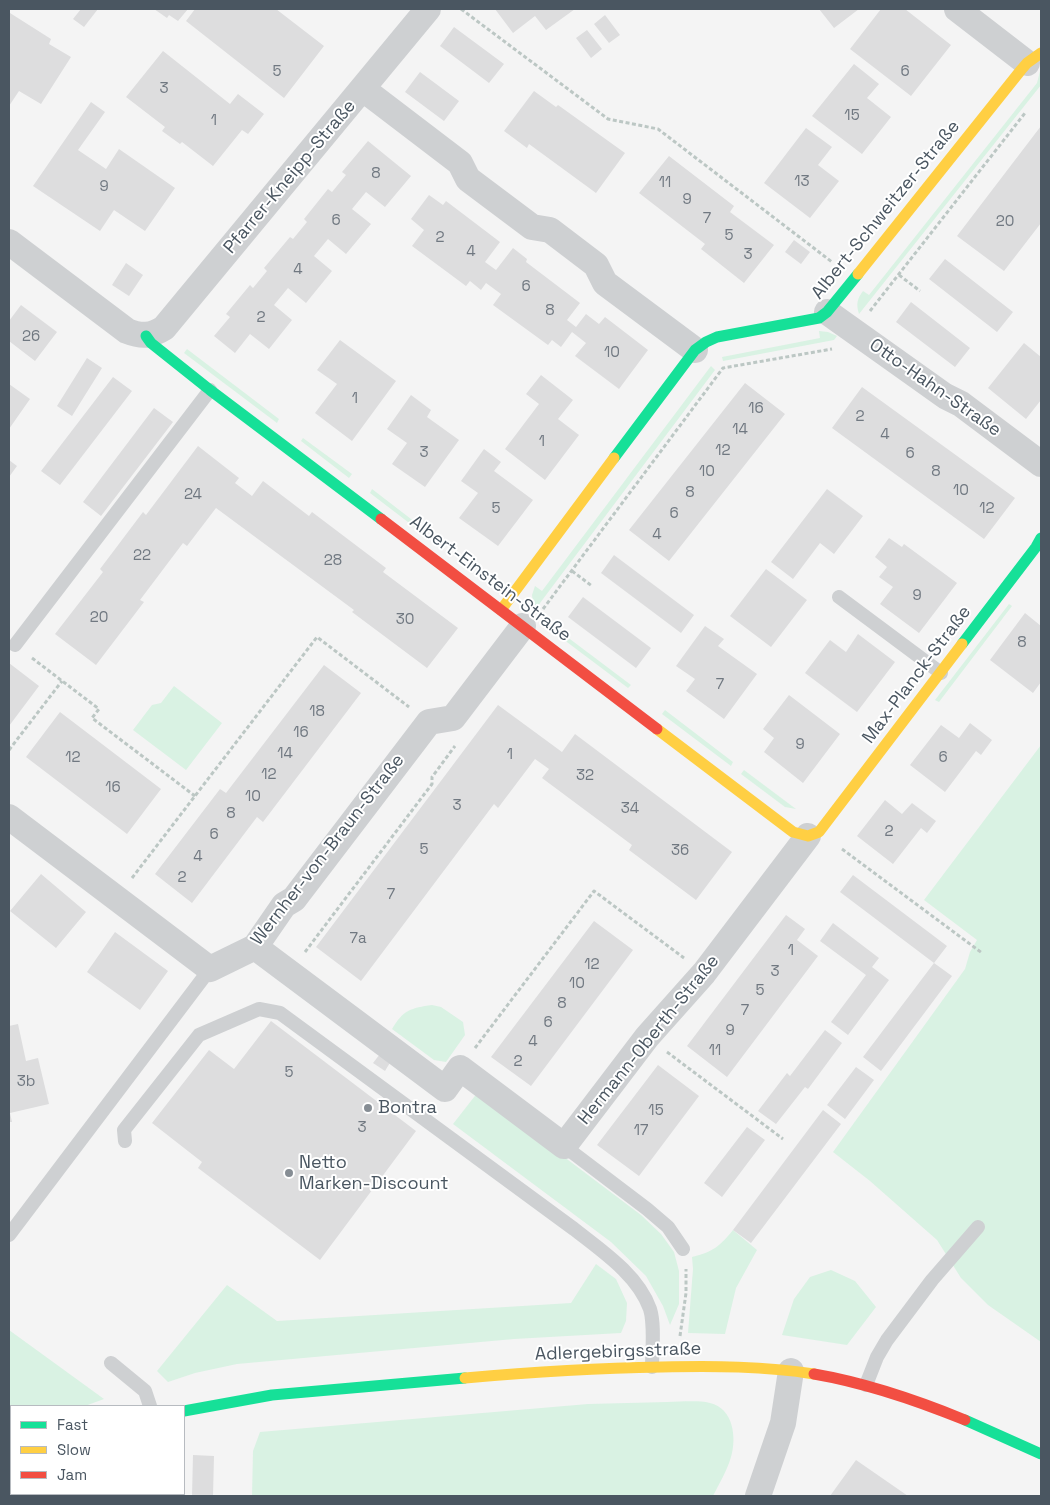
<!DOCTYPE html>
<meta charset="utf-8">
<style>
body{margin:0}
#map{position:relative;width:1050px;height:1505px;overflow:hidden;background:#f4f4f4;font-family:"Space Grotesk",sans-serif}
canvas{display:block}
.frame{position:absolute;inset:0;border:10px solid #4a5661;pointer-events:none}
.legend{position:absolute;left:10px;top:1405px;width:175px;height:90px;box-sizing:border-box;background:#fff;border:1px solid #b7bbc0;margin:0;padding:6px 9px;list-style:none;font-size:15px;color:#4a5661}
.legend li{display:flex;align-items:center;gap:10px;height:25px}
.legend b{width:25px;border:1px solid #b7bbc0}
</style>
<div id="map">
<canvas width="1050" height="1505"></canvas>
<div class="frame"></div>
<ul class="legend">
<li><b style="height:6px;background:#16e098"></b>Fast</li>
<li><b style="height:6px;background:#ffcf43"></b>Slow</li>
<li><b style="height:6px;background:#f24e42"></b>Jam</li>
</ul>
</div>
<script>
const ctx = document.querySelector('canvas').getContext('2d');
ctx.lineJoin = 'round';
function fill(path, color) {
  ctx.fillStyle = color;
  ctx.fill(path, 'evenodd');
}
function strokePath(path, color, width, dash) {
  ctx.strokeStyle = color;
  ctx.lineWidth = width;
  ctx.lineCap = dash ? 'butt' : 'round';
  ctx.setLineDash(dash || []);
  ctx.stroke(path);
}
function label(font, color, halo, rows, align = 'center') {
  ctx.font = font + ' "Space Grotesk",sans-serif';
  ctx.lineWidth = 4;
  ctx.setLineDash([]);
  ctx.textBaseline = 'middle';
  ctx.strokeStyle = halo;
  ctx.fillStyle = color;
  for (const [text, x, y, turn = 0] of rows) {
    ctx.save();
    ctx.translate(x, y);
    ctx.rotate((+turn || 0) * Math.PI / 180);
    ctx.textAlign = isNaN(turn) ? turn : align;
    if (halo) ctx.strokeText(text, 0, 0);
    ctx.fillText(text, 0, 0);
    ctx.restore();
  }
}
const green = new Path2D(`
 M1040,71H1041V85L859,314C856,304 857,299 863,291L869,295L1037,83Z
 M819,331L828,332L837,336L834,340L723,361L722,357L820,338Z
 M187,349L279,419L277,423L184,353Z
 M711,366L715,370L537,607L533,603L532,595L535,586L542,591Z
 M303,438L352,474L349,478L301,441Z
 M372,489L424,529L421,532L370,493Z
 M1009,604L1012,606L939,702L935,700Z
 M546,621L631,685L628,688L543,624Z
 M174,686L222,723L186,770L133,730L152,705L161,703Z
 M665,710L733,762L731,766L662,714Z
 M1041,745V1342L988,1305L961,1278L937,1240L870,1181L833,1152L965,969L970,952L977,940L924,900Z
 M744,770L796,809L785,807L741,774Z
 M432,1005L441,1007L463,1022L465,1035L446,1062L434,1060L392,1029C403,1010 411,1008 432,1005Z
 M478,1092L641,1215L661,1234L674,1252L679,1271V1304L670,1325L663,1306L646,1276L611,1242L453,1124Z
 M733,1230L757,1250L736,1288L725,1334L688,1333L693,1269L692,1257C713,1252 720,1246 733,1230Z
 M596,1264L616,1279L627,1303L626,1321L621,1333L514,1339L237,1364L195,1373L168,1382L157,1371L227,1285L277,1321L571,1303Z
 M831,1270L855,1281L876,1307L847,1345L782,1335L794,1299L810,1277Z
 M9,1330L104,1399L85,1406H11V1434L9,1435Z
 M667,1402C681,1402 697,1400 710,1403C733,1408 737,1437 731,1457C727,1471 719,1484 713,1496H252L253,1451L260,1432L588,1404Z`);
const building = new Path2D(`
 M81,9H98L84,27L73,19Z
 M154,9H188L178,21L169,15L167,18Z
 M195,9H276L324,46L284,98L186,21Z
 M495,9H575L546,30L535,16L513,33Z
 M819,9H859L834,28Z
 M881,9H905L951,45L911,96L850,49Z
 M10,13L51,39L49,44L71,57L41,104L19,91L9,106Z
 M605,15L620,35L609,43L594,24Z
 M454,27L504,64L489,83L440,46Z
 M587,30L602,49L591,58L576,38Z
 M163,51L230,104L238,94L264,114L248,134L242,130L213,166L182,142L180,144L162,131L165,127L126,97Z
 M854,64L879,84L867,98L891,117L862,154L812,116Z
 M420,72L459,101L444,121L405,92Z
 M534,91L556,107L558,105L625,153L596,193L529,144L527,148L504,131Z
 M91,102L105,112L78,150L106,169L119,149L175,188L145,231L114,210L100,231L33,186Z
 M1041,126V223L1004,271L957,236Z
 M806,128L832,147L818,165L839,181L810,218L764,183Z
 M368,141L411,176L385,207L366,192L352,209L371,224L346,254L328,239L314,256L332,271L306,303L288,288L274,305L292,320L269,349L250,334L235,353L214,336L230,317L226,314L250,285L253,288L267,271L264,268L290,237L293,239L307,222L304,219L328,189L332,192L346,175L342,172Z
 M669,156L734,206L730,212L774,245L744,283L701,249L705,244L639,193Z
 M429,195L443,205L446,201L500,242L485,262L496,270L513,248L527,259L526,262L580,303L567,320L576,327L586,314L599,324L605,317L648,350L619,389L575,356L586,343L572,332L561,347L552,340L548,345L493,305L501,294L486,283L481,290L470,281L466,286L412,246L424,230L411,219Z
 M794,240L810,252L801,264L785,252Z
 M945,259L1013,312L997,332L929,279Z
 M126,263L143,275L129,296L112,285Z
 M911,302L970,348L955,367L896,322Z
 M21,305L57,332L35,361L9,341V321Z
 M340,340L396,381L352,441L315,413L337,384L317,370Z
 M1024,343L1041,357V400L1026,419L988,388Z
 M87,358L102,368L72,416L57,406Z
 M541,375L573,400L558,419L579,435L545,480L505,449L539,404L526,394Z
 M113,377L132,391L60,485L41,471Z
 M745,383L785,414L669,561L629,530Z
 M9,384L30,399L9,429Z
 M862,387L1015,498L984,539L832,428Z
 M411,395L431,410L427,417L459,440L425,487L392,464L407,443L387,429Z
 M154,408L173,422L101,516L83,502Z
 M198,446L239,478L235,483L252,496L263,481L309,516L312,512L386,568L383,572L458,628L427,668L352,612L354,610L216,508L187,546L183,543L140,600L144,602L96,665L55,634L103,572L100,569L143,512L146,515Z
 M484,449L501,462L494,471L533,500L498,546L459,518L478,493L461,481Z
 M9,460L17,466L9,477Z
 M827,489L863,516L834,554L820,543L793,579L771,562Z
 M889,538L902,547L904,544L957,583L919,633L880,604L893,587L879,577L887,567L875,557Z
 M614,555L694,615L681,633L601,573Z
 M766,569L807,600L771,647L730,616Z
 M583,597L651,648L636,668L568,617Z
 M1025,613L1041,626V682L1033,693L990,660Z
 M705,626L724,639L718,646L757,674L724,719L686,691L695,679L676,666Z
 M858,634L895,662L857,712L805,673L830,640L846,652Z
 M9,663L39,686L9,726Z
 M324,665L361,693L263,822L257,817L192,903L155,874L220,789L226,793Z
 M789,695L840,734L803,783L764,752L774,738L763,729Z
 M498,705L562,752L575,734L732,852L696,900L629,850L632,845L542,778L549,769L535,759L498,808L494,804L361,981L316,947Z
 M60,712L161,789L127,834L26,757Z
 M970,723L992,740L981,755L976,751L945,792L910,765L941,725L959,738Z
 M885,800L902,814L912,803L936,821L927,833L921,828L893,864L857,836Z
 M41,874L86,912L56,948L10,911Z
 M853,875L947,946L934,963L840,892Z
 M786,915L805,929L797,940L818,956L727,1077L687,1046Z
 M594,921L633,950L531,1086L491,1057Z
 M833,923L879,958L872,967L889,980L848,1035L831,1022L866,975L820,941Z
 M115,932L168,971L140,1010L87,972Z
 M934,963L952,976L881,1071L863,1057Z
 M271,1021L416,1131L320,1260L198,1168L202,1162L152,1123L209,1050L234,1069Z
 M18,1024L26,1061L38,1058L49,1104L10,1113L12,1122H9V1026Z
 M825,1030L842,1043L808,1089L805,1087L776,1124L758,1111L787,1073L790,1076Z
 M380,1054L391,1061L385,1071L373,1063Z
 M658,1065L699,1096L639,1176L597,1145Z
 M856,1067L874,1080L845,1119L827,1105Z
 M823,1110L841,1124L751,1243L733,1230Z
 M747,1127L765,1140L722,1197L704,1183Z
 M193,1455L214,1456L213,1496H192Z
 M856,1460L908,1496H830Z`);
const path = new Path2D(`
 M461,9L608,119L658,129L832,262
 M899,275L920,291
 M870,311L1025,113
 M572,571L592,586
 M543,609L723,368L832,349
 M32,658L99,709L92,718L195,796
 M9,750L62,681
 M842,849L982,953
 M132,878L317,637L409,707
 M305,952L432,784V777L455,746
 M475,1048L594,891L684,958
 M667,1052L783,1139
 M680,1336L686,1293V1269`);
const lane = new Path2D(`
 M839,597L941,673
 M15,645L210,390
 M125,1141L124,1130L199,1035L259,1009L280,1013L574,1229C602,1251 638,1275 650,1309C655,1325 652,1351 652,1367
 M564,1146L647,1209L668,1227L683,1249
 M9,1235L210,969
 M111,1363L145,1391L150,1406
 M866,1385L877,1357L887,1340L932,1280L978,1227`);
const street = new Path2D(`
 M957,9L1027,63
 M363,89L460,163L468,179L532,227L550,230L596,265L605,283L695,350
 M9,242L127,331C142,337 151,336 164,328L428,9
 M827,312L945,396L961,404L1041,464
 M9,817L210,969L255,947L284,905L294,899L429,722L453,718L523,626
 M255,947L445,1089L460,1068L564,1146L647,1037L704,973L808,836
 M758,1496L783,1423L791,1371`);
const fast = new Path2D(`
 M146,336L151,343L210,390L381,519
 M614,458L695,350L706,342L717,337L819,318L827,312L858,274
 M962,644L1036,547L1041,538
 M184,1411L272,1395L465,1378
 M965,1420L1041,1454`);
const slow = new Path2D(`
 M858,274L1021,70L1027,63L1041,53
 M501,610L614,458
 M657,729L793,832L808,836L819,832L962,644
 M465,1378C531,1372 596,1368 662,1367C713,1366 764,1366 814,1374`);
const jam = new Path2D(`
 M381,519L657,729
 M814,1374C867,1383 916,1400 965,1420
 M9,1473L11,1472`);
const markers = [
 [368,1108,5,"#868d94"],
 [289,1173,5,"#868d94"]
];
const numberNames = [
 ["5",277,72],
 ["6",905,72],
 ["3",164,89],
 ["15",852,116],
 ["1",214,121],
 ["8",376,174],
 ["13",802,182],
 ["11",665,183],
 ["9",104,187],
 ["9",687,200],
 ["7",707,219],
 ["6",336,221],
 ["20",1005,222],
 ["5",729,236],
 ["2",440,238],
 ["4",471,252],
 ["3",748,255],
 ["4",298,270],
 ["6",526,287],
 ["8",550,311],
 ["2",261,318],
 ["26",31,337],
 ["10",612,353],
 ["1",355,399],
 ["16",756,409],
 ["2",860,417],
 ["14",740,430],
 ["4",885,435],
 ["1",542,442],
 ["12",723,451],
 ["3",424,453],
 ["6",910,454],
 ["10",707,472],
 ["8",936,472],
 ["10",961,491],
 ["8",690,493],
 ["24",193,495],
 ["5",496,509],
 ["12",987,509],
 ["6",674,514],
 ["4",657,535],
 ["22",142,556],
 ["28",333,561],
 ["9",917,596],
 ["20",99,618],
 ["30",405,620],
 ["8",1022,643],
 ["7",720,685],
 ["18",317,712],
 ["16",301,733],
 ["9",800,745],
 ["14",285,754],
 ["1",510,755],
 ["12",73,758],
 ["6",943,758],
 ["12",269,775],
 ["32",585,776],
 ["16",113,788],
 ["10",253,797],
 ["3",457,806],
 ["34",630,809],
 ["8",231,814],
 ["2",889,832],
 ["6",214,835],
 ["5",424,850],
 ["36",680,851],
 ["4",198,857],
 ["2",182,878],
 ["7",391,895],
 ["7a",358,939],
 ["1",791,951],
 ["12",592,965],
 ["3",775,972],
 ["10",577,984],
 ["5",760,991],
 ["8",562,1004],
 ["7",745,1011],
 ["6",548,1023],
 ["9",730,1031],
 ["4",533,1042],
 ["11",715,1051],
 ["2",518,1062],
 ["5",289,1073],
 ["3b",26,1082],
 ["15",656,1111],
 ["3",362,1128],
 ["17",641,1131]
];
const streetNames = [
 ["Pfarrer-Kneipp-Straße",290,177,-50],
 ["Albert-Schweitzer-Straße",886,210,-51],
 ["Otto-Hahn-Straße",935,388,35],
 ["Albert-Einstein-Straße",490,579,37],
 ["Max-Planck-Straße",917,675,-53],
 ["Wernher-von-Braun-Straße",328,850,-52],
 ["Hermann-Oberth-Straße",649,1040,-51],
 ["Adlergebirgsstraße",618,1352,-2]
];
const poiNames = [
 ["Bontra",378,1108],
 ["Netto",299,1163],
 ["Marken-Discount",299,1184]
];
fill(green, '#d9f2e3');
fill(building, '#ddddde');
strokePath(path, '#bcc7c4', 3, [4, 2.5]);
strokePath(lane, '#ced0d2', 14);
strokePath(street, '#ced0d2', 26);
strokePath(fast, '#16e098', 11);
strokePath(slow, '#ffcf43', 11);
strokePath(jam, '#f24e42', 11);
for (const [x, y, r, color] of markers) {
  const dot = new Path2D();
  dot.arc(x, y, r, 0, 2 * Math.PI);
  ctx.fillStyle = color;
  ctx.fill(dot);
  strokePath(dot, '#fff', 2);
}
label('15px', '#707881', null, numberNames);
label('18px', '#4a5661', '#fff', streetNames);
label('18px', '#4a5661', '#fff', poiNames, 'left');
</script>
